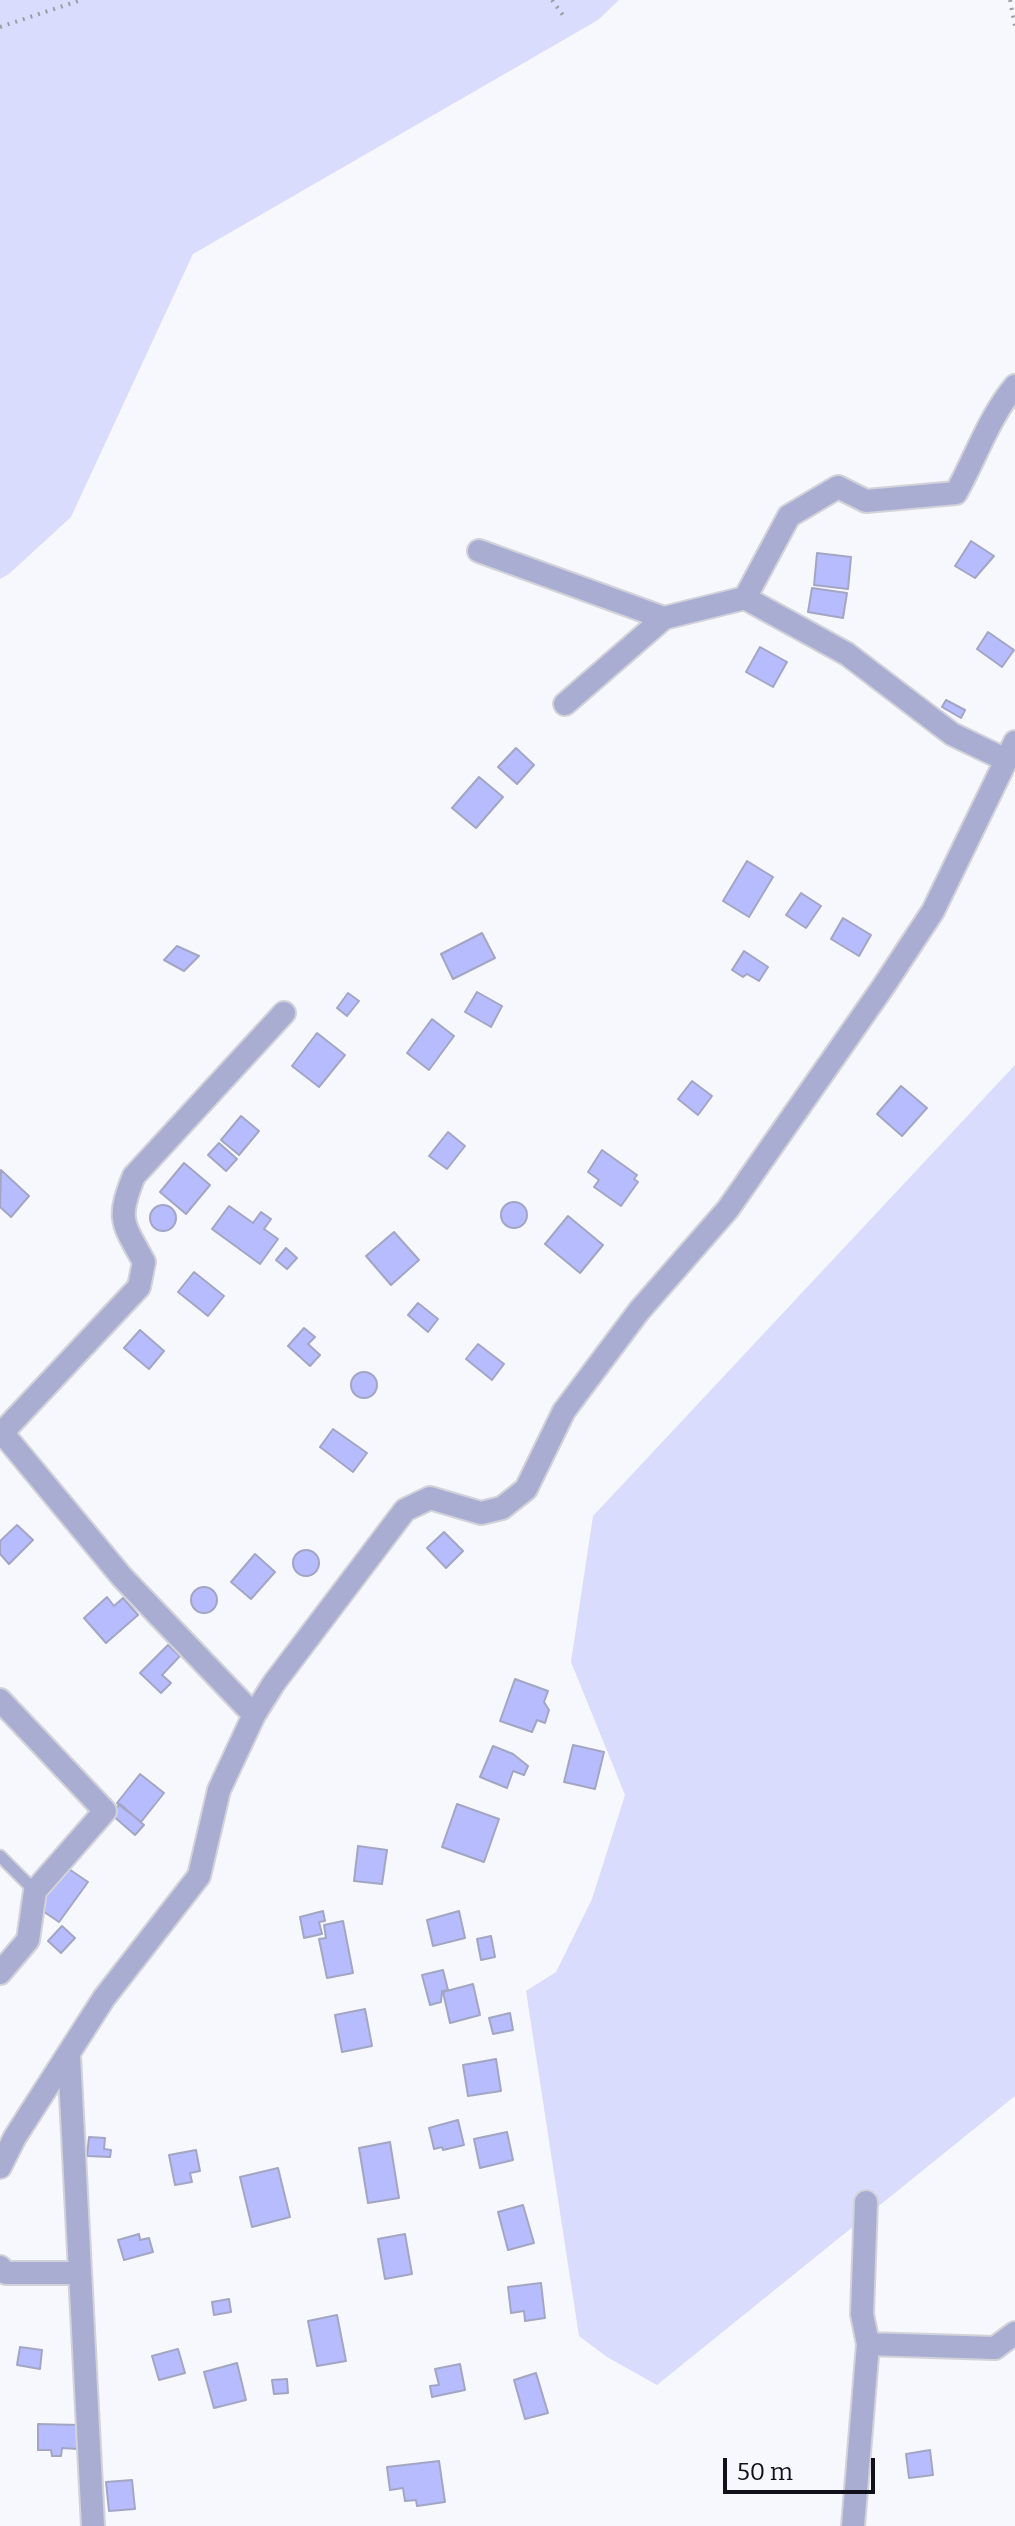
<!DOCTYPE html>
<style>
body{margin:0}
#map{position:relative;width:1015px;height:2526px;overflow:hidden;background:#f7f8fe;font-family:Bitter,serif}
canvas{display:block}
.scale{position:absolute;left:723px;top:2458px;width:152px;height:36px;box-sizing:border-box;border:4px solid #10111b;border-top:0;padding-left:10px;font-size:24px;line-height:28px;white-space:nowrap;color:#10111b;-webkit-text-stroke:6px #f7f8fe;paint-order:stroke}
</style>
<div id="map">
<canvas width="1015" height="2526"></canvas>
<div class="scale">50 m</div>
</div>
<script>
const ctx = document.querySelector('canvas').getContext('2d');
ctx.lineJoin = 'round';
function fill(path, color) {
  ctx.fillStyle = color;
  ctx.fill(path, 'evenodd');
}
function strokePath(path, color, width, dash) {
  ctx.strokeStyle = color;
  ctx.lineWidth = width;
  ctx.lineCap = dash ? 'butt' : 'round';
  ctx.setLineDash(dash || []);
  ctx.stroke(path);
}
const green = new Path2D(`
 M0,0H619L598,20L193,254L71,517L9,574L0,579Z
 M1015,1065V2096L657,2385L607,2357L579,2336L526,1991L556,1972L592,1899L625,1795L571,1662L593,1516Z`);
const building = new Path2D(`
 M971,541L994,556L975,578L955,566Z
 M817,553L851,557L848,589L814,585Z
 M812,588L847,593L843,618L808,612Z
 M988,632L1014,650L1002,667L977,649Z
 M760,647L787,662L773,687L746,672Z
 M946,700L965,710L961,718L942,707Z
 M516,748L534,765L517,784L498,767Z
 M479,777L503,797L476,828L452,808Z
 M747,861L773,877L749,917L723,901Z
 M801,893L821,906L806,928L786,915Z
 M843,918L871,935L859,956L831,939Z
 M482,933L495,958L453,979L441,954Z
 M177,946L199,956L184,971L164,960Z
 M744,951L768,967L759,981L747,974L743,977L732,970Z
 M477,992L502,1006L491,1027L465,1012Z
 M348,993L359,1001L347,1016L337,1008Z
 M432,1019L454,1036L429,1070L407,1053Z
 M317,1033L345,1055L319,1087L292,1066Z
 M692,1081L712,1096L698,1115L678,1099Z
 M901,1086L927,1108L902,1136L877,1114Z
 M241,1116L259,1131L239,1155L221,1140Z
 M448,1132L465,1146L447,1169L429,1156Z
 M219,1143L237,1159L226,1171L208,1155Z
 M602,1150L637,1175L634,1179L638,1182L621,1206L594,1187L599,1180L588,1172Z
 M184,1163L210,1185L186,1214L160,1192Z
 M1,1170L29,1196L11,1217L0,1207Z
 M501 1215a13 13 0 1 1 26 0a13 13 0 1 1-26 0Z
 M150 1218a13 13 0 1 1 26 0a13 13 0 1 1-26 0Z
 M229,1206L253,1223L261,1212L271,1219L264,1229L278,1239L260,1264L212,1229Z
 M568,1216L603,1245L580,1273L545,1244Z
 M394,1232L419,1260L391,1285L366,1256Z
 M286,1248L297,1258L287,1269L276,1260Z
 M194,1272L224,1296L208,1316L178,1292Z
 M418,1303L438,1319L428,1332L408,1315Z
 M304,1328L315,1337L308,1344L320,1355L310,1366L288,1346Z
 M140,1330L164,1351L149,1369L124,1348Z
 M478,1344L504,1364L492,1380L466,1359Z
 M351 1385a13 13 0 1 1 26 0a13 13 0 1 1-26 0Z
 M333,1429L367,1453L353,1472L320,1447Z
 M17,1525L33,1540L9,1564L0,1554V1541Z
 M444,1532L463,1551L446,1568L427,1548Z
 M293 1563a13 13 0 1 1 26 0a13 13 0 1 1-26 0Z
 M255,1554L275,1572L251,1599L231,1582Z
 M191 1600a13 13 0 1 1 26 0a13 13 0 1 1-26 0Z
 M107,1597L114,1606L123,1598L138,1615L106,1643L84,1618Z
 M168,1645L180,1656L162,1675L171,1683L161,1693L140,1673Z
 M515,1679L548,1691L544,1702L549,1710L545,1723L537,1720L532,1732L500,1721Z
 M573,1745L604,1752L595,1789L564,1782Z
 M493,1746L513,1754L528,1766L524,1775L513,1771L507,1788L480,1777Z
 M140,1774L164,1793L141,1822L117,1803Z
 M120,1804L144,1825L135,1835L111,1814Z
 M457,1804L499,1819L484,1862L442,1847Z
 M358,1846L387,1850L382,1884L354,1881Z
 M63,1865L88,1882L59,1922L34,1905Z
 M323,1911L325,1921L319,1922L322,1934L304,1938L300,1917Z
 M459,1911L465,1938L433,1946L427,1920Z
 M343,1921L353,1973L327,1978L319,1939L326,1938L324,1925Z
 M62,1926L75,1938L61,1953L48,1941Z
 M491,1936L495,1957L481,1960L477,1939Z
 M443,1970L448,1990L442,1991L441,2002L430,2005L422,1975Z
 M473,1984L480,2015L450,2023L443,1992Z
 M365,2009L372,2046L342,2052L335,2015Z
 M510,2013L513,2030L493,2034L489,2018Z
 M496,2059L501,2091L468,2096L463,2065Z
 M458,2120L464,2145L443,2150L442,2147L434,2149L429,2128Z
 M507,2132L513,2160L480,2168L474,2139Z
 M89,2137L105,2138L104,2149L111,2150L110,2157L87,2156Z
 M390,2142L399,2198L368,2203L359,2148Z
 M196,2150L200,2171L190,2173L192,2182L175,2185L169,2155Z
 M278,2168L290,2217L252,2227L240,2177Z
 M523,2205L534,2243L508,2250L498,2212Z
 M139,2234L140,2240L149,2238L153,2252L124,2260L118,2240Z
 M405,2234L412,2274L385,2279L378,2239Z
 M541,2283L545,2318L525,2321L524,2311L511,2313L508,2287Z
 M229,2299L231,2312L214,2315L212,2302Z
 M337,2315L346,2361L317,2366L308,2321Z
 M20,2347L42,2350L40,2369L17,2365Z
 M178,2349L185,2373L159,2380L152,2356Z
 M237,2363L246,2400L214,2408L204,2372Z
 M460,2364L465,2390L432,2397L430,2386L439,2385L435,2369Z
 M536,2373L548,2413L525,2419L514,2380Z
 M287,2379L288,2393L274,2394L272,2380Z
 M38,2424L79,2425L78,2449L62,2448L61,2456H52L51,2450H38Z
 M930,2450L933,2475L909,2478L906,2454Z
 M439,2461L445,2502L417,2506L416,2500L405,2501L403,2488L390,2490L387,2467Z
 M132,2480L135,2509L109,2511L106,2482Z`);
const path = new Path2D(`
 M552,0L565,18
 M1010,0L1015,26
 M0,27L81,0`);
const lane = new Path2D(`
 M0,1856L35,1891`);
const street = new Path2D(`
 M479,551L664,618L745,598
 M565,704L664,618
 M1006,760L952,734L847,654L745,598L789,516L838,487L866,501L956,493C976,457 989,417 1015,386
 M0,1430L122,1577L254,1715
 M0,1435L139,1287L144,1262C123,1223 116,1220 134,1176L284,1013
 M0,1700L105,1811L35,1891L28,1940L0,1973
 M69,2056L93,2526
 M0,2167L15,2137L104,1998L199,1876L219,1790L254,1715L274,1683L405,1510L430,1498L481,1513L502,1508L526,1489L564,1411L639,1311L728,1209L883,987L933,911L1015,742
 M0,2267L6,2273H80
 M868,2344L995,2348L1015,2333
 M853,2526L868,2344L862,2314L866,2202`);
fill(green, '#d9dcfc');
fill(building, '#b6bcfe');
strokePath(building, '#a3a6c3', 2);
strokePath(lane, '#d2d3da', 15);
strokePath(street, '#d2d3da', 26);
strokePath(path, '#9c9da5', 4, [2, 6]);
strokePath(lane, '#a9add2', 11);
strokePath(street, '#a9add2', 22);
</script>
